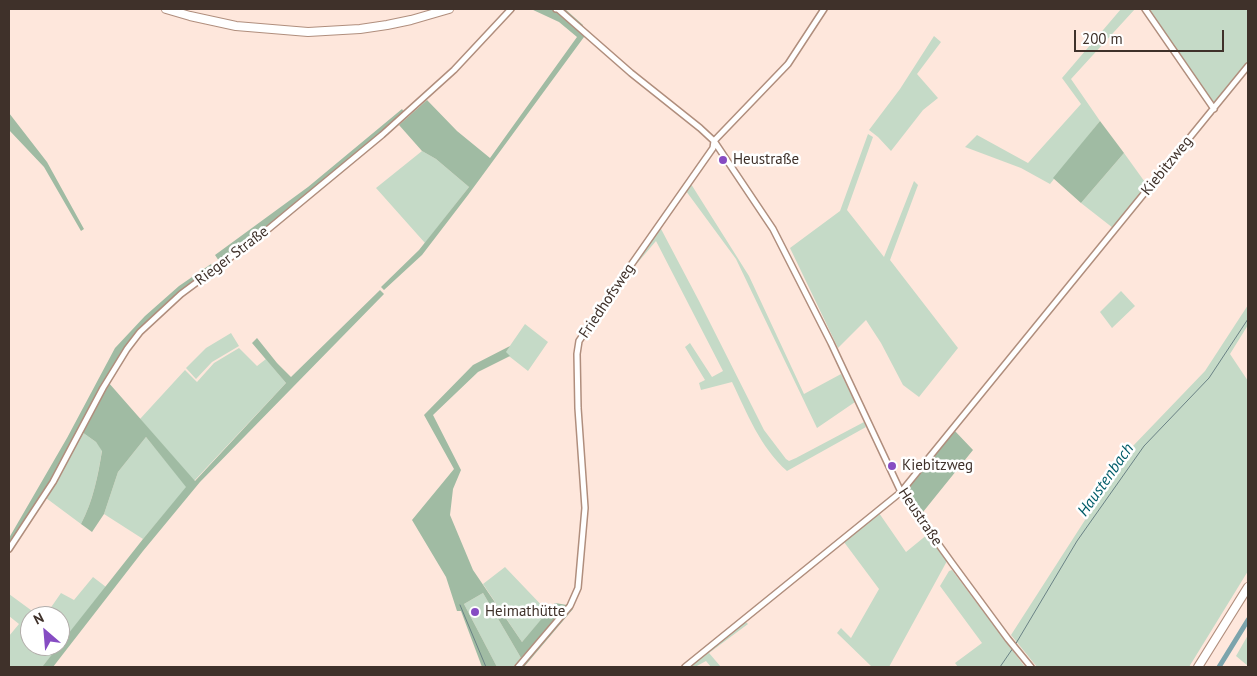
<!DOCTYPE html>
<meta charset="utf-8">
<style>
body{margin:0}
#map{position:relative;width:1257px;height:676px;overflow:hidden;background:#fee7dc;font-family:"PT Sans",sans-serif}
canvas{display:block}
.frame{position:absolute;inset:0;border:10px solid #3f312a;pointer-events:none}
.north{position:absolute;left:20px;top:606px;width:50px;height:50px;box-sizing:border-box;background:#fff;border:1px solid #b2adaa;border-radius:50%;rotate:333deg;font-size:14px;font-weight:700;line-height:20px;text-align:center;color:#3f312a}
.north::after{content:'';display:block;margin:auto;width:18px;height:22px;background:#864cc3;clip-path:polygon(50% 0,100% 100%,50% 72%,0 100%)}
.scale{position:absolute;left:1074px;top:30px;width:150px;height:22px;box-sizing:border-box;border:2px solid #3f312a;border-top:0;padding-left:6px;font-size:15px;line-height:18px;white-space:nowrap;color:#3f312a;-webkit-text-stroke:4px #fff;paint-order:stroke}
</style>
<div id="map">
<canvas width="1257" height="676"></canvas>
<div class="frame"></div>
<div class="north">N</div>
<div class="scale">200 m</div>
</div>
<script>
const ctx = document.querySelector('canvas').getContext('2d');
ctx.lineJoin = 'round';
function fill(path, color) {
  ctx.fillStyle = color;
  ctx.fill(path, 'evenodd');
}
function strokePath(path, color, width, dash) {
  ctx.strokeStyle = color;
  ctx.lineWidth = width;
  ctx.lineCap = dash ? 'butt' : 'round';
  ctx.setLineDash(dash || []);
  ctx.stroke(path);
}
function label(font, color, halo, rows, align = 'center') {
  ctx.font = font + ' "PT Sans",sans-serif';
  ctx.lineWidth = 5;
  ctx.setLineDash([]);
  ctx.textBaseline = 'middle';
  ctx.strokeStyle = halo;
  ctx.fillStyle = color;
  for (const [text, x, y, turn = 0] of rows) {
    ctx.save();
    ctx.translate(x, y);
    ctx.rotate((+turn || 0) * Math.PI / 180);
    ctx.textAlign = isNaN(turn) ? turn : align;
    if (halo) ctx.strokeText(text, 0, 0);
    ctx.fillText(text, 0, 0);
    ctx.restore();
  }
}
const green = new Path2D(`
 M1121,9H1135L1071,79L1100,121L1050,184L1021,168L965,147L977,135L1028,163L1081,104L1062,78Z
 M1147,9H1248V63L1214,105Z
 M934,36L941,42L917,74L938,98L923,110L891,151L878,137L869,130L900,89Z
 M868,134L873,137L847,210L884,257L914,181L918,185L890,260L958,348L919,397L903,385L881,343L866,320L838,348L790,248L840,211Z
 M422,151L436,159L469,187L425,243L376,188Z
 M1124,153L1147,185L1113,228L1081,203Z
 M691,184L749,276L804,394L841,374L855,402L817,428L736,259L686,191Z
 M660,227L699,301L764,430L786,459L789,461L796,458L864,422L866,427L787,471C760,447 747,413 732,382L701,390L699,383L705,380L685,347L690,343L712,377L723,371L656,241L634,267L632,266Z
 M1121,291L1135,306L1112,328L1100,312Z
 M1248,305V325L1230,354L1248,381V571L1189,667H1037L1011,635L1132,447L1205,371Z
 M525,324L548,342L528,371L505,353Z
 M231,333L239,346L212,362L196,379L186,368L206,348Z
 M239,348L257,366L266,359L286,383L194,481L140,419L185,370L197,382L214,363Z
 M82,432L96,442L102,450C98,476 93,501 81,524L46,498L55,483Z
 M146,437L187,487L143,539L104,514L118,472Z
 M879,513L906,552L928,534L947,561L889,667H872L837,633L841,628L851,638L879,589L844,542Z
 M505,567L548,612L522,642L483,584Z
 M952,570L1025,667H958L955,663L982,643L940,586L949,571Z
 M93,577L106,587L60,645V616H45L61,593L74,600Z
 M483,593L521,658L513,667H497L464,604Z
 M9,594L39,616H30V646H59L42,667H9V636L19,624L9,616Z
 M745,621L748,624L709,653L721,667H711L706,661L695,667H688Z
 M1248,635V666L1236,656Z`);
const forest = new Path2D(`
 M531,9H565L583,25L581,31L585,35L584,37L468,195L422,255L384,290L381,287L419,250L469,187L436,159L422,151L399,125L427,100L457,131L490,158L577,37L559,22Z
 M402,109L404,112L312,190L264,229L219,261L215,255L308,187Z
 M9,113L47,162L84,229L81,231L44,167L9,130Z
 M1100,121L1124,153L1081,203L1053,178Z
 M211,264L213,267L181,290L138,330L125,348L101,386L51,481L9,547V538L67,438L115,348L145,316L179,286Z
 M380,290L384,294L200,482L143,551L53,667H42L143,539L186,487L146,437L118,472L104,514L92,532L81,524C93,501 98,476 102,451L96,442L82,432L108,382L195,481L286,383L252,343L257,338L277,363L291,377Z
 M510,346L506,352L510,356L478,372L433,415L461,470L453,489L450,515L473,570L522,642L555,603L567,605L521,658L483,593L464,604L497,667H482L461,611H457L446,577L412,520L454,469L424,415L473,365Z
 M954,430L973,450L923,512L920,514L907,495V489Z
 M571,606L573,609L524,667H519Z`);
const stream = new Path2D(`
 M460,605L486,667
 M1015,645L1077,541L1144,446L1209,378L1248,319
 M1000,667L1013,648`);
const canal = new Path2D(`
 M1219,667L1248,620`);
const minor = new Path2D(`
 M556,9H558L631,73L700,128L714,141L773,229L831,343L901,492L952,563L1008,639L1031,667
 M1145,9L1214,109
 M9,549L53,482L103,388L127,349L140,332L181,294L266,231L382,135L454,70L511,9
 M518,667L570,606L578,588L585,508L578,408L577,354L579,341L610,295L713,148L714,141L788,64L824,9
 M685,667L901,492L1248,66`);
const secondary = new Path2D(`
 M166,9L190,16L236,26L308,32L360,29L387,25L411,20L449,9
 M1198,667L1248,587`);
const markers = [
 [723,160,5,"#864cc3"],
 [892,466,5,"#864cc3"],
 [475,612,5,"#864cc3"]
];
const poiNames = [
 ["Heustraße",733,160],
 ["Kiebitzweg",902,466],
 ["Heimathütte",485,612]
];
const streetNames = [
 ["Kiebitzweg",1167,166,-51],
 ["Rieger Straße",232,256,-37],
 ["Friedhofsweg",607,301,-56],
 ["Heustraße",920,517,56]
];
const waterNames = [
 ["Haustenbach",1106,480,-55]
];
fill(green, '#c5dac7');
fill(forest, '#a0bba3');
strokePath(stream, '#6a8285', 1);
strokePath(canal, '#7ca4ac', 5);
strokePath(minor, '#b08e7d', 8);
strokePath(secondary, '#b08e7d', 10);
strokePath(minor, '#fff', 5);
strokePath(secondary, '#fff', 8);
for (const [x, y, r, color] of markers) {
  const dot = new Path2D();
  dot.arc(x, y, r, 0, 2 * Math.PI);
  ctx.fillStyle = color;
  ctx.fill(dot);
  strokePath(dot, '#fff', 2);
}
label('15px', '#3f312a', '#fff', poiNames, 'left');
label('15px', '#3f312a', '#fff', streetNames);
label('italic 16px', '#015c69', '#fff', waterNames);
</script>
